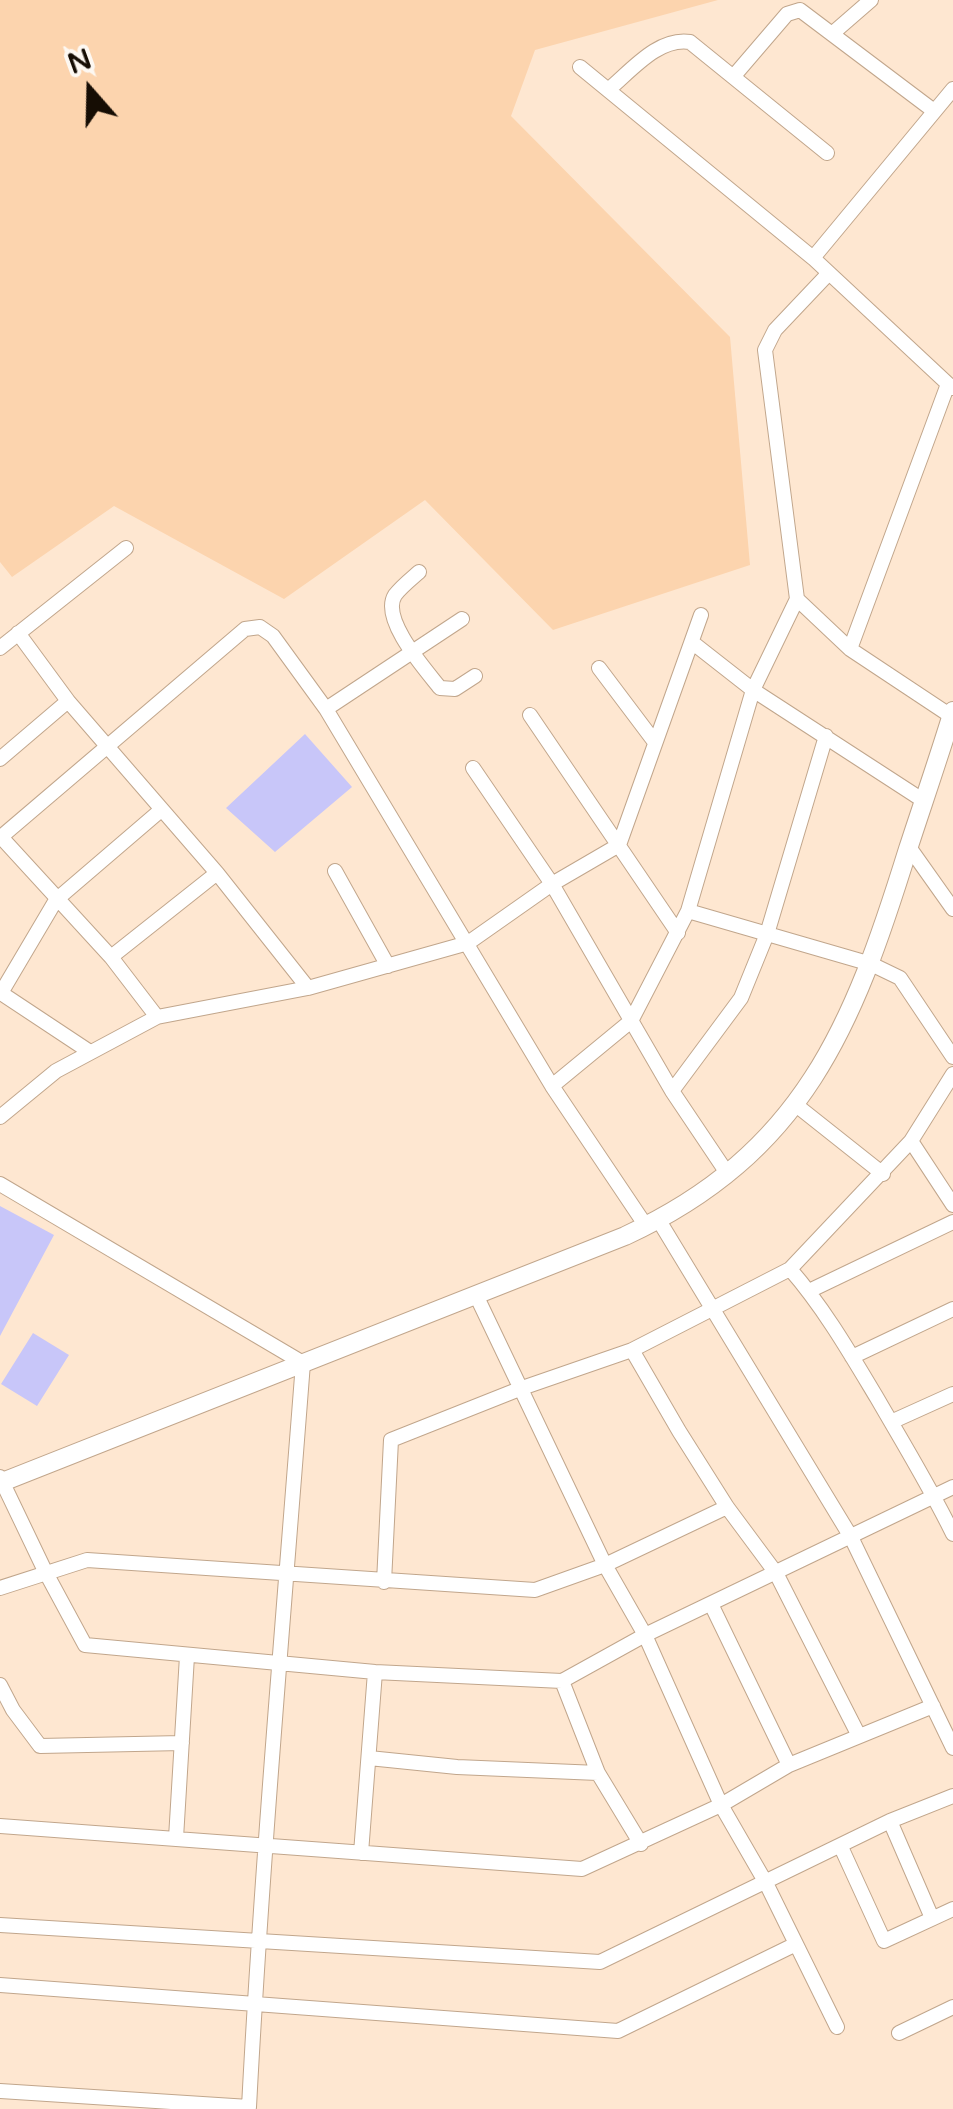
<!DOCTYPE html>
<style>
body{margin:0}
#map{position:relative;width:953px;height:2109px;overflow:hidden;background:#fee7d1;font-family:"Varela Round",sans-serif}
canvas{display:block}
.north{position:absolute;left:40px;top:40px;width:100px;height:100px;-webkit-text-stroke:8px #fdf8f2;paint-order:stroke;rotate:340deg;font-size:28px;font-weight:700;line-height:40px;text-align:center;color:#160d04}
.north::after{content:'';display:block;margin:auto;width:35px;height:45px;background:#160d04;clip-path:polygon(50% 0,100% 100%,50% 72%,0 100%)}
</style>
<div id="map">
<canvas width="953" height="2109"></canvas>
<div class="north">N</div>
</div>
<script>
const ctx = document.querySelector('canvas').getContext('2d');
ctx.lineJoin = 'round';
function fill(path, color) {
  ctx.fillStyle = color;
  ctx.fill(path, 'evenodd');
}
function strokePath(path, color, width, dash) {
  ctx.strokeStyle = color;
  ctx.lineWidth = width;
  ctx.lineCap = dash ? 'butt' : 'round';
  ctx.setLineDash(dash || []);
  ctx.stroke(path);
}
const green = new Path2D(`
 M0,0H718L535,50L511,116L730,337L750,565L553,630L425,500L284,599L114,506L12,577L0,562Z`);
const building = new Path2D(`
 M305,734L352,787L275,852L226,808Z
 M0,1206L54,1235L0,1336Z
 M33,1333L69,1355L37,1406L1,1384Z`);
const minor = new Path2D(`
 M833,33L871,0
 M580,67L813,258L948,384
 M733,77L787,14L800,10L934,111
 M608,90C631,71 658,37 690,42L827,153
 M813,258L953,89
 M419,572C411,579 401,587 395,595C380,619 425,669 440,688L455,689L475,676
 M797,599L765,350L775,330L829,273
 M18,633L68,701L217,873L308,988
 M693,643L753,690L924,801
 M0,648L126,548
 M850,649L948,384L952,388
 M599,668L654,741
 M326,709L462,619
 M530,715L678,933
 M0,759L68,701
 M473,768L552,884L672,1091L727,1173
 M909,847L953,909
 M335,871L388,966
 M688,911L871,964L900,978L953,1057
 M111,957L217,873
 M157,1017L111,957L1,837L245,629L260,627L273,636L326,709L552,1086L646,1226
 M90,1052L1,993L56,900L161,810
 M552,1086L631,1021L688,911L753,690L797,599L850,649L951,716
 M672,1091L741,998L767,934L826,736
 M796,1105L883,1174
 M0,1117L56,1071L157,1017L308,988L468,943L552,884L619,845L701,615
 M911,1141L953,1205
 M0,1184L303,1363C284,1611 262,1859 249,2107L0,2091
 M658,1219L851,1537L953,1748
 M790,1269C824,1308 850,1353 877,1398C903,1443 930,1487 953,1534
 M809,1291L953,1222
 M476,1295L605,1565L645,1635L721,1805L766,1883L837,2027
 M852,1357L953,1309
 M891,1422L953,1394
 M0,1477L45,1571L85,1645L375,1672L562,1681L645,1635L953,1487
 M384,1582L391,1440L522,1388L632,1350
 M0,1588L87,1560L535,1590L605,1565L727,1507
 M711,1604L789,1765
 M562,1681L598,1773L641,1844
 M0,1685L13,1710L40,1746L182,1743
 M858,1734L776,1573L727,1507L679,1431L632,1350L790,1269L911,1141L953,1074
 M369,1758L457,1767L598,1773
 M890,1821L932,1918
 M0,1826L582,1869L721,1805L789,1765L933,1706
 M176,1838L187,1656
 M841,1847L884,1941L953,1909
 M361,1853L375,1672
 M0,1925L600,1962L890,1821L953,1796
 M0,1985L618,2031L794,1945
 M899,2033L953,2007`);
const tertiary = new Path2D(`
 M0,1483L625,1236C804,1153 853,1026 908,849C923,803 939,757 953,711`);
fill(green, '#fcd4ae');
fill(building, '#c8c6f9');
strokePath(minor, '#c1a68c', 16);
strokePath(tertiary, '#c1a68c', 20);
strokePath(minor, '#fff', 14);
strokePath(tertiary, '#fff', 18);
</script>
